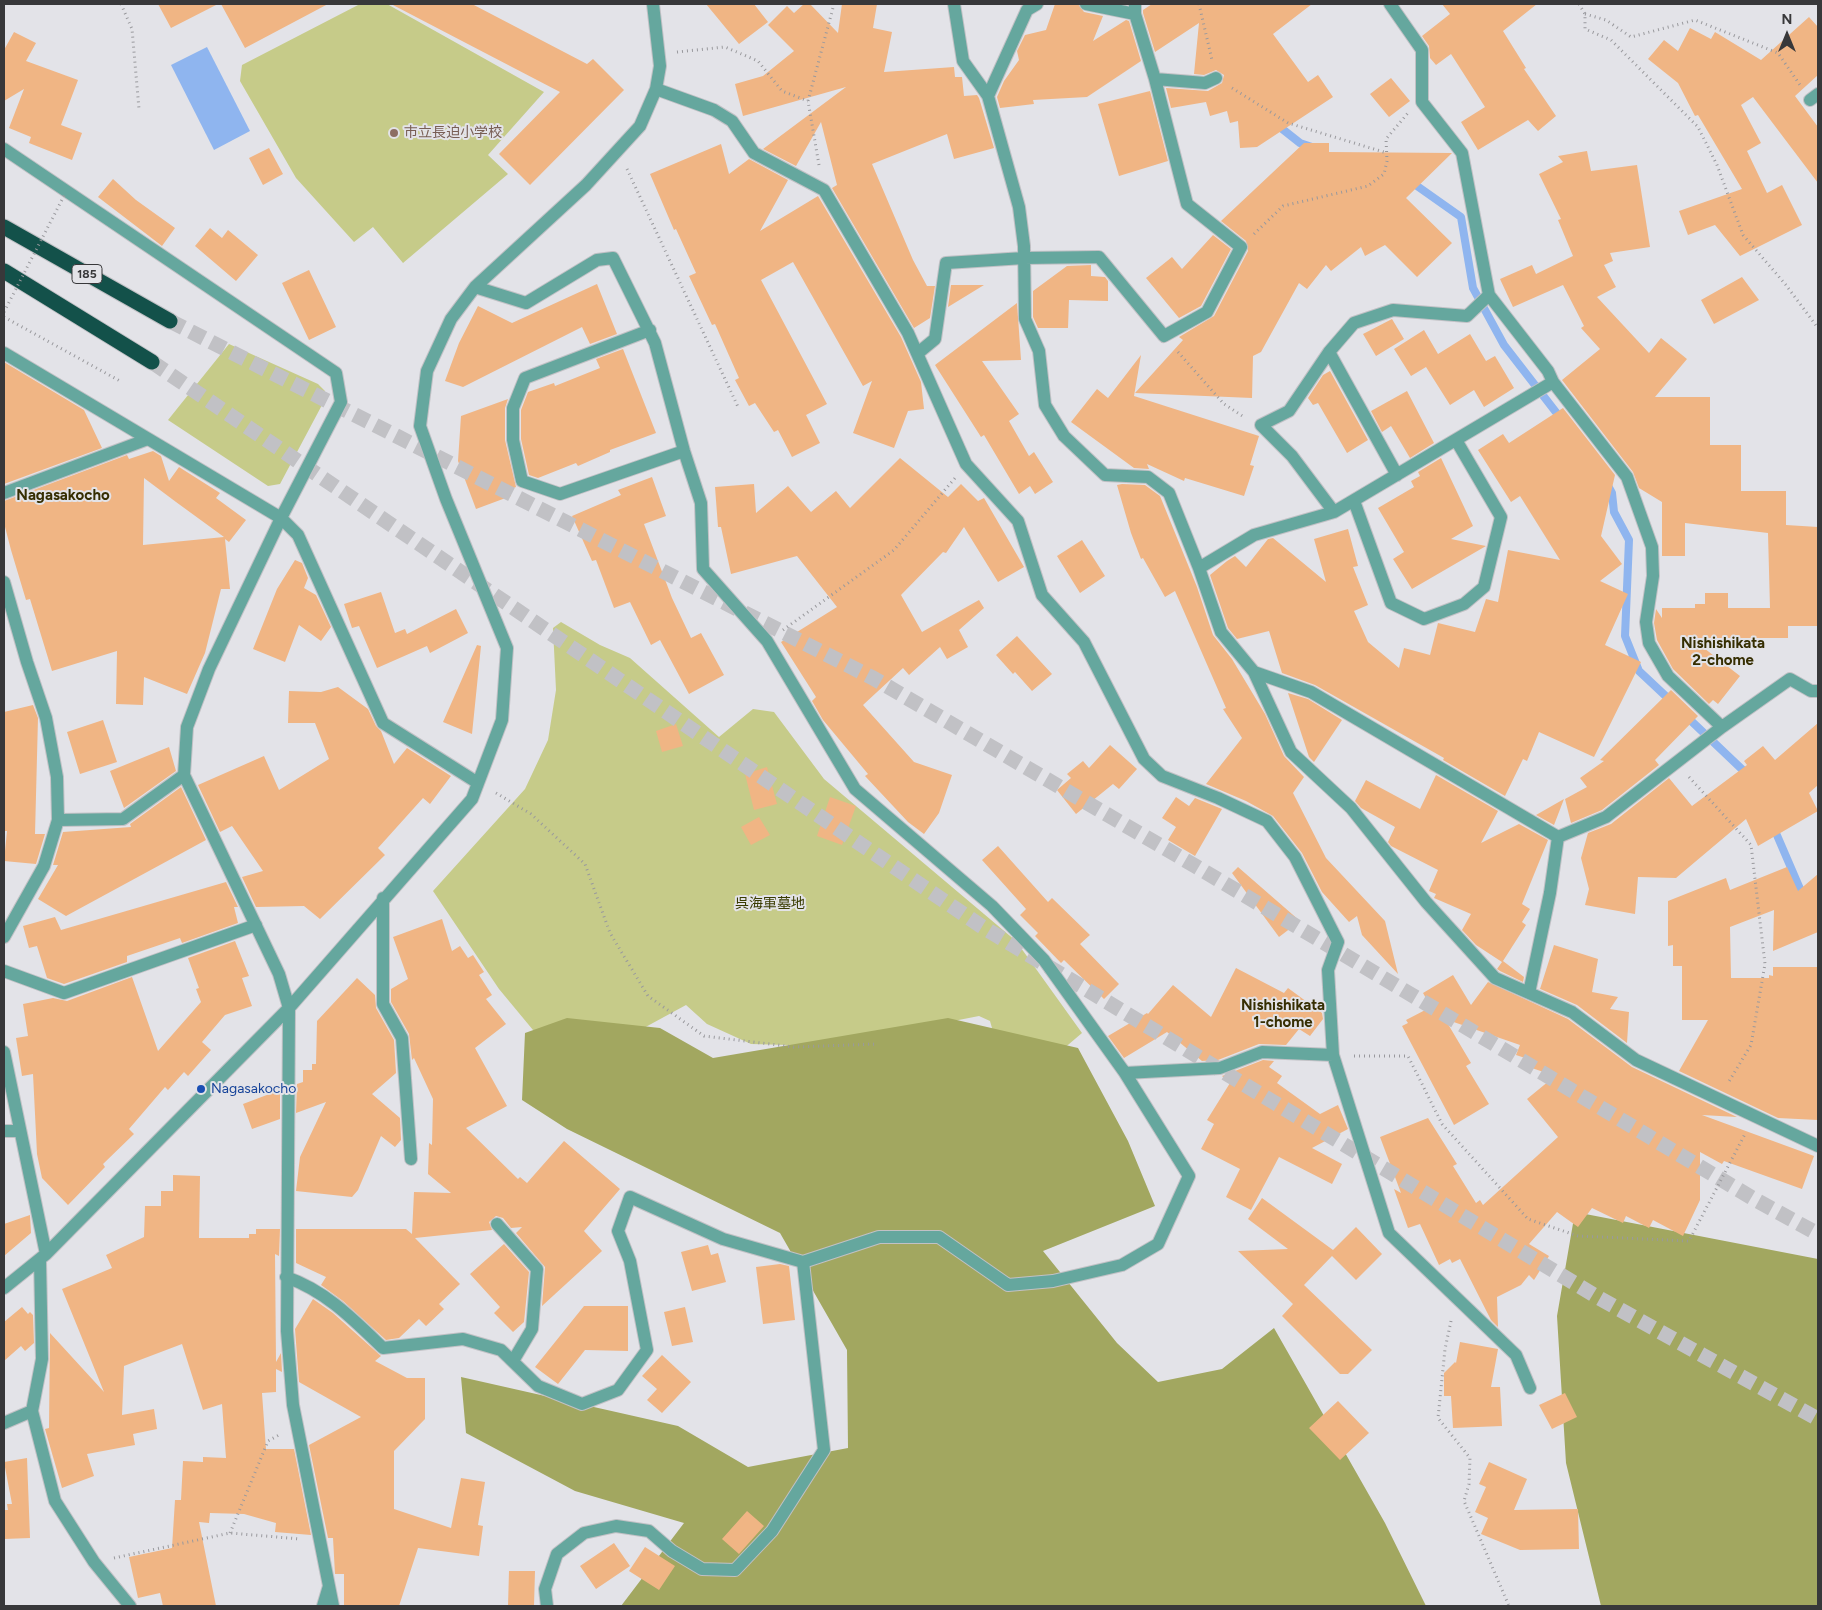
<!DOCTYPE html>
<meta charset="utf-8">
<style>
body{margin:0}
#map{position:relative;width:1822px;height:1610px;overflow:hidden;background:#e3e3e8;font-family:Figtree,sans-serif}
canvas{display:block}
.frame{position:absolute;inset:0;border:5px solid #38383a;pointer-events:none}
.north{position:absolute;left:1762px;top:10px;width:50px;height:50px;-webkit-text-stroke:4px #e3e3e8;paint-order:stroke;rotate:0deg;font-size:14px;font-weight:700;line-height:20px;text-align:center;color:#38383a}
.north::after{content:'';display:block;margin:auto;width:18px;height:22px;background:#38383a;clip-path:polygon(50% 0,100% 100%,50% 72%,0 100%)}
</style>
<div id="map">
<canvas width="1822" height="1610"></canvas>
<div class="frame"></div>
<div class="north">N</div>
</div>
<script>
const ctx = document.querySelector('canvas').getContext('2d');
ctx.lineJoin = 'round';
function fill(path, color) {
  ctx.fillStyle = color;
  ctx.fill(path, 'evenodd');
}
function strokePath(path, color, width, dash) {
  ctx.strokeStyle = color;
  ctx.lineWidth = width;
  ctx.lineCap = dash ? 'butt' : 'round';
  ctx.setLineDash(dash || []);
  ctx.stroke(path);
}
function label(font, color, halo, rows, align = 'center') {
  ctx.font = font + ' Figtree,"Noto Sans JP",sans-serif';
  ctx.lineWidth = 4;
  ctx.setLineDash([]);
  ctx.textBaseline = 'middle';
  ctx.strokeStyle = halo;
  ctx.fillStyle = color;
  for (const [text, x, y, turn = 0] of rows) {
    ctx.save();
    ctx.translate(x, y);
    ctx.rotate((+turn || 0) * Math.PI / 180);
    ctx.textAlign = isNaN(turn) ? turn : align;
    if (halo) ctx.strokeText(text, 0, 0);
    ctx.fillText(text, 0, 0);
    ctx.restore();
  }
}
const green = new Path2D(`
 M360,4H387L544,92L488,155L508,174L403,263L373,227L354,242L296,178L240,81L242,65Z
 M229,344L318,384L325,391L322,405L280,484L268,486L168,420Z
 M561,622L600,645L630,658L719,737L753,709L774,712L824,779L1016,941L1082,1033L1055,1056L1009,1088L990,1021L979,1016L826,1046L751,1044L707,1024L686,1005L629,1036L533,1030L499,989L433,891L525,789L548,740L556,690L553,628Z`);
const forest = new Path2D(`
 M567,1018L660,1028L713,1058L948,1018L1078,1048L1128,1141L1155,1206L1043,1251L1117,1343L1158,1382L1222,1369L1274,1328L1385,1523L1426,1606H621L684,1523L575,1491L466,1433L461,1377L678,1426L748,1467L848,1448L847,1350L780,1233L567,1129L522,1100L525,1033Z
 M1575,1212L1818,1259V1606H1601L1566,1463L1557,1316Z`);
const water = new Path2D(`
 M207,47L250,131L214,150L171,65Z`);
const stream = new Path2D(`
 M1276,124L1300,143L1312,147
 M1410,181L1461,217L1473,288L1504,345L1562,420
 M1607,484L1612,493L1614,512L1629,540L1625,636L1639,671L1672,702
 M1686,716L1748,775
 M1773,826L1804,898`);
const building = new Path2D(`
 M158,4H218L171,28Z
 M221,4H328L245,48Z
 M391,4H472L587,64L593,59L624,90L530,185L499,154L560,92Z
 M706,4H754L768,22L739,44Z
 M804,4H810L838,33L842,4H877L873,28L892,32L884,72L954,67L955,77H962L964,96L977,95L979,98L994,148L954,159L947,134L872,164L913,260L927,286H935L930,318L914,328L832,188L837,185L821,122L796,166L763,149L846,87L743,116L735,84L763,76L794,51L768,25L787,6L794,13Z
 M1055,4H1078L1084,12L1103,16L1093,41L1126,20L1129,21L1141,61L1087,97L1033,100L1034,104L1000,108L997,97L1004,81L1019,60L1017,51L1025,35L1046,30Z
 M1152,4H1312L1273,34L1308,82L1318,75L1333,97L1257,147L1240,148L1238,121L1230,123L1227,111L1210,116L1206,102L1171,108L1166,88L1208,91L1222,83L1224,75L1216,70L1204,75L1194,74L1199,23L1155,52L1143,13V10Z
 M1442,4H1537L1503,31L1526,68L1524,69L1556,116L1538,131L1528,120L1478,150L1461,122L1485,107L1451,54L1436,65L1430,58L1429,46L1422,36L1450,14Z
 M1809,17L1818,27V75L1795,96L1818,127V183L1753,97L1741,105L1761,143L1747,151L1767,193L1782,185L1802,225L1740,256L1715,225L1688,235L1679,211L1742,189L1698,115L1695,116L1678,83L1648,59L1664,40L1678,51L1690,28L1711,39L1715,32L1761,60Z
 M14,32L36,43L26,61L78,80L61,125L82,133L72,160L29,143L31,137L9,128L24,89L4,101V50Z
 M1391,78L1410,101L1389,117L1370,94Z
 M1150,91L1168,161L1119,176L1098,104Z
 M1304,143H1329V152L1452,153L1406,198L1452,243L1417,277L1385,245L1365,256L1361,247L1331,271L1326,265L1307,289L1299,283L1261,352L1253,356L1252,398L1135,393L1183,340L1179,337L1214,316L1248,251L1246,241L1221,221Z
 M721,144L729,174L749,159L788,180L760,231L818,196L901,337L921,382L924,409L908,411L894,448L853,433L872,381L863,386L793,262L761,280L827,404L806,415L820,443L792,457L778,430L774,432L755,403L749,406L735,380L739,378L715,324L712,325L689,276L696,273L676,229L674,230L650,174Z
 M269,148L283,174L263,185L249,158Z
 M1587,151L1591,171L1637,165L1650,247L1610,253L1613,261L1604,265L1616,287L1597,297L1649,353L1661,338L1687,359L1655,397H1710V445H1741V491H1786V525L1818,527V626H1788V638H1691L1740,676L1718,704L1713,700L1709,704L1673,669L1657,640L1654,623L1656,609L1662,618V608H1695V604H1705V593H1728V608H1770L1768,533L1685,523V556H1662V502L1639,488L1633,472L1562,380L1600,349L1581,328L1584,326L1563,285L1513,307L1500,279L1532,265L1536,274L1573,256L1558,220L1561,219L1539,174L1563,162L1558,156Z
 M113,179L136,200L175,228L162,246L98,197Z
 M210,228L222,238L228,230L258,255L236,281L195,246Z
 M1213,235L1231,249L1201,306L1179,318L1146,278L1172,257L1182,269Z
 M1091,265V276L1105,277L1108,281V301L1069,300L1068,328H1038L1033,317V291L1067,266Z
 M309,270L336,327L309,340L282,283Z
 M1742,277L1759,300L1714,324L1701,300Z
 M597,284L617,334L590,344L582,327L463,387L445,381L459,343L478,306L512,323Z
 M951,285H984L948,307Z
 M1017,303L1021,360L982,361L1019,414L1009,421L1029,456L1034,452L1053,482L1035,494L1030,486L1019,494L984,435L981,437L935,365Z
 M1392,319L1404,339L1376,356L1363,334Z
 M1424,330L1438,354L1470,334L1486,361L1495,356L1514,388L1484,407L1474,390L1450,405L1426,367L1411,376L1394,349Z
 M623,349L656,433L610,450V452L578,466L576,463L538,478L529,475L521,439V410L528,392L554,383L555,386L600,368L596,359Z
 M1141,355L1134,396L1259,436L1250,465L1254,466L1244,496L1185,478L1184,481L1147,464L1149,469L1134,468L1071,422L1097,389L1108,398Z
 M4,362L84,410L102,448L4,484Z
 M1330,371L1368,440L1347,453L1318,403L1313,405L1308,398L1323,375Z
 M1407,391L1434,443L1410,458L1391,426L1382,432L1371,411Z
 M508,399L505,408V440L516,487L509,490L511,496L476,509L458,461L461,416Z
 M1563,408L1615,475L1601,536L1622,564L1600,581L1628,594L1605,645L1641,662L1594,757L1539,732L1527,761L1523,759L1505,796L1443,760L1444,758L1315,685L1282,673L1269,631L1237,639L1228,628L1210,575L1227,561L1235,556L1246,567L1268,539L1273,538L1326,582L1314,539L1348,529L1358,566L1353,567L1368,605L1354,611L1368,642L1399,668L1404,648L1430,655L1438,623L1475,632L1486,599L1498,602L1508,550L1560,560L1520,496L1511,502L1478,450L1503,434L1509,443Z
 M153,451L161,456L169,481L179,467L220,493L216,498L246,520L229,542L225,539L230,589H221L205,653L187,694L144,677L143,705L116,704L117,651L52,671L30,599L26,600L11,550L4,523V501L127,455L129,459ZM144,478L176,502L224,537L143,545Z
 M900,458L948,497L961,484L978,501L984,498L1024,567L998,582L964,527L946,553L943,552L901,595L922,632L979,600L984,608L959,630L968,647L947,659L940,647L909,675L903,668L863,705L914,762L952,775L939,813L924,834L908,822L865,776L868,774L823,720L812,701L816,697L781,642L837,607L797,556L731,574L721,527H718L715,487L754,484L756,513L788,486L811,512L836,491L850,508Z
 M1441,458L1473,526L1451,539L1486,546L1412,589L1393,559L1404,552L1378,508L1414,487L1411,481L1420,476L1418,472Z
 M652,477L666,516L644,524L672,598L691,638L701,633L724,675L689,694L660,640L651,645L630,602L614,608L596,560L592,561L572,516L621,495L618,490Z
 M1122,484L1145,485L1160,496L1197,587L1213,635L1232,659L1265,714L1284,756L1304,777L1293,793L1326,858L1385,921L1398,974L1362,935L1357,916L1349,922L1322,892L1302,853L1273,816L1246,801L1206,784L1242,738L1223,709L1226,708L1175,591L1165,597L1143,558L1141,559L1131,533L1117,485Z
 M1082,540L1105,576L1080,593L1057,556Z
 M295,560L302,563L308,578L304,588L316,595L331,627L321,641L299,625L285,662L253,649L277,589Z
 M381,592L395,633L405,629L407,634L456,609L468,633L430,653L427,646L377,668L359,626L352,628L344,604Z
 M1017,636L1052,674L1032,691L1015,672L1013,674L996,655Z
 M477,645L481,646L472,734L443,722Z
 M338,687L368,709L376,726L381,731L394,764L407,748L451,776L430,804L423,798L378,848L385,855L320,919L304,906L256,907L242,877L263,871L232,826L220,832L198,785L264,756L279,790L329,759L315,723H288L289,691L321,692Z
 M1671,690L1698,716L1655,760L1659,765L1602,810L1571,823L1565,799L1587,787L1580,778L1604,761L1600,760Z
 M1288,693L1308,699L1342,720L1314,762L1309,757Z
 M33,705L38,718L35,834H45L36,864L4,861L7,831H4V712Z
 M103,720L117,762L80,774L67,732Z
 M1818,723V785L1809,793L1818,811L1758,846L1746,819L1676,878L1638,877L1635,914L1585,905L1589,889L1581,858L1588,833L1611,824L1669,778L1692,806L1747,765L1744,761L1763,746L1775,760Z
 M676,724L683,746L662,752L656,731Z
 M1110,745L1137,769L1119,789L1113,784L1076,814L1057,790L1071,778L1067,774L1083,761L1089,768Z
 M169,747L176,771L124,808L110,771Z
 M767,767L777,804L754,810L745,774Z
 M1436,775L1498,811L1481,843L1519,824L1548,840L1522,904L1530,909L1522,922L1526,925L1503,961L1524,977L1523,982L1500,971L1497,969L1502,962L1476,945L1462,930L1471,914L1434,898L1436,894L1429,891L1438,870L1391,846L1388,842L1395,827L1361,808L1355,801L1366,780L1420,809Z
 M181,787L206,840L66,916L38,899L58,865H53L63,832L131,827L130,824Z
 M830,797L856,806L842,845L817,836Z
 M1176,797L1189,806L1195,798L1222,809L1195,856L1168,840L1176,827L1162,818Z
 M1564,799L1554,825L1536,815Z
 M759,817L770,835L751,845L741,827Z
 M998,846L1048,902L1052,898L1090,935L1080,944L1119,984L1104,999L1064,960L1061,963L1035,936L1038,933L1020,915L1026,909L982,860Z
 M1238,867L1300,921L1279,937L1232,873Z
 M1787,867L1798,891L1818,874V932L1773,951L1774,910L1730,927L1731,978H1769V975L1773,976V967H1818V1120L1778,1118L1679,1071L1708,1020H1682V966H1673V945L1668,946V901L1726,878L1730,890Z
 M226,882L238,907H234L238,923L182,943L180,938L127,956V962L64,984L47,978L37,946L29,948L23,926L55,917L61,930Z
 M442,919L452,951L460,946L468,958L473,955L484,972L479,975L492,995L486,999L506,1024L475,1048L507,1106L466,1128L518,1179L520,1177L527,1183L564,1141L620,1189L584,1231L602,1251L542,1306L545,1267L516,1233L522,1227L511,1228L503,1218L496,1216L489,1222L492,1230L415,1238L460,1284L439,1304L444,1309L426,1326L419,1319L399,1338L386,1340L343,1301L321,1285L326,1277L296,1263V1229H406L412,1234L414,1192L451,1193L428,1174L429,1143L432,1145L433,1099L414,1058L412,1060L409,1034L391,1002V989L408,979L393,937Z
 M235,941L249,976L242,978L252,1006L225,1015L202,1042L211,1050L188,1076L184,1072L168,1090L165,1087L129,1129L134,1134L103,1164L105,1167L68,1205L42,1178L37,1154L33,1074L22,1076L16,1038L28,1036L23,1004L53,998L67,1001L132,977L158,1051L201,1002L196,989L199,988L188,958Z
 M1554,945L1598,959L1592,992L1618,997L1610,1009L1629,1012L1627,1043L1577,1005L1538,988L1540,989Z
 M1236,968L1284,993L1288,988L1322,1013L1323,1019L1310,1036L1299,1029L1286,1045L1259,1044L1218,1060L1202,1061L1167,1032L1124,1058L1108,1036L1147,1013L1148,1014L1173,985L1211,1017Z
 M1453,975L1471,1005L1488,982L1568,1019L1632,1067L1737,1117L1702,1115L1814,1156L1802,1189L1724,1161L1722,1164L1700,1152V1200L1683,1236L1653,1220L1649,1228L1626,1216L1623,1223L1592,1208L1578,1227L1557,1212L1529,1244L1549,1256L1534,1280L1529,1275L1521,1285L1497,1297L1498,1327L1491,1320L1460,1259L1452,1263L1450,1259L1439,1265L1420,1224L1408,1228L1394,1189L1401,1193L1380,1137L1428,1118L1457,1164L1453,1166L1476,1203L1480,1200L1483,1205L1558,1137L1527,1099L1555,1076L1529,1067L1531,1060L1516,1055L1520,1045L1445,1019L1471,1063L1466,1066L1489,1104L1454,1125L1402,1026L1408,1023L1406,1020L1431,1007L1423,993Z
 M357,978L375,995L376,1008L394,1040L396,1073L372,1094L400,1118L401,1140L395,1147L381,1136L358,1190L352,1197L296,1191L300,1157L326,1102L296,1113L297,1084L303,1082V1070H312V1064H316L317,1021Z
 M1263,1060L1274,1061L1269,1067L1282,1076L1277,1083L1320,1114L1338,1105L1348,1129L1312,1148L1342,1164L1332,1184L1279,1157L1251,1210L1226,1197L1240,1169L1201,1149L1214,1124L1207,1120L1230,1083L1222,1076Z
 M280,1090V1119L252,1129L243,1104Z
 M173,1175L200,1176L199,1238H249V1234H256V1229H280L279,1256L275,1254L276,1362L281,1353L282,1372L276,1369V1392L262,1393L266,1449H294L311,1535L275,1532L276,1523L244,1514L210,1513L209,1523L199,1522L216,1606H163L160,1593L138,1598L129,1557L172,1548L175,1500H181L183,1461L203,1462V1457L226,1458L222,1404L203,1410L182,1344L124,1366L122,1415L154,1409L157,1429L133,1434L135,1445L87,1454L94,1476L62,1488L45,1429L49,1428L50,1333L104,1392L62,1289L112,1268L106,1255L144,1237L145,1206H161V1191H173Z
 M1262,1198L1333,1250L1356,1227L1382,1254L1356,1280L1332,1256L1304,1285L1372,1350L1348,1374H1340L1282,1316L1293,1304L1238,1251L1288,1249L1248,1219Z
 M30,1215L31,1233L4,1256V1224Z
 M504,1244L529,1272L524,1322L513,1332L494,1313L500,1307L470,1274Z
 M708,1245L711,1255L718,1253L726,1282L692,1291L681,1252Z
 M780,1264L789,1266L795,1320L763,1324L756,1267Z
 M313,1299L333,1313L381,1356L375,1361L407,1378H425V1419L394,1451V1509L451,1528L461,1478L485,1482L478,1525L483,1526L479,1556L418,1548L399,1606H344V1574H335L333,1538H328L309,1445L361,1417L299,1382L295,1329Z
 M584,1306H628V1351L585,1350L558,1384L535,1367Z
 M22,1307L28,1314L30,1312L33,1315L34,1343L25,1351L21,1346L4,1361V1322Z
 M685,1307L693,1342L672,1346L664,1312Z
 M1460,1342L1498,1349L1491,1387H1500L1502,1426L1453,1428L1451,1396H1444V1373L1455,1362L1456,1363Z
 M662,1355L691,1382L662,1413L647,1400L657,1389L642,1376Z
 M1565,1393L1577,1417L1552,1429L1539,1405Z
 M1338,1401L1369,1433L1340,1460L1309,1428Z
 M27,1458L30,1538L4,1539V1510H8L7,1504H12L4,1462Z
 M1489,1462L1527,1479L1514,1510L1578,1509L1579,1549L1520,1550L1481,1534L1488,1518L1475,1512L1486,1487L1479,1484Z
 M747,1511L764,1526L739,1554L722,1539Z
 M614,1543L630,1566L596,1589L580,1566Z
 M645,1547L675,1566L659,1590L629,1571Z
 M509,1571H535L534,1606H508Z`);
const highwayTunnel = new Path2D(`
 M170,321L873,678L1197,867L1754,1199L1818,1234
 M152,362L981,926L1599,1298L1818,1419`);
const path = new Path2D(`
 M121,4L132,29L139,109
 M1199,4L1212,60
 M1579,4L1585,14V29L1611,40L1698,127L1717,165L1743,235L1786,285L1818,328
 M1585,14L1606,20L1631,37L1695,20L1778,53L1800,85
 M677,52L725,47L758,61L782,91L808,101
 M1232,88L1288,123L1387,153
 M819,165L808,101L834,4
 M627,169L739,409
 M1254,234L1283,206L1368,186L1384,174L1387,161L1386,139L1408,113
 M4,317L120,381
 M1178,352L1224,404L1244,417
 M783,630L894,550L955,478
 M1689,777L1751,845L1765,964L1751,1045L1728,1083
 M496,793L531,814L585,864L610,933L648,996L704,1036L794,1047L878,1044
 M1354,1056H1408L1442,1124L1528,1219L1578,1236L1689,1241L1745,1134
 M1451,1321L1445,1349L1438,1418L1470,1458L1469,1484L1464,1501L1509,1606
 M230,1533L268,1441L279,1435
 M114,1558L230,1533L300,1539`);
const minor = new Path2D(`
 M954,4L963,61L988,96L1019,207L1024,246L1025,319L1039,351L1045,405L1064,436L1105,475L1148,477L1169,493L1199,568
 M1086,4L1135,14
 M1390,4L1422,50V102L1462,153L1489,295L1548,371L1553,382L1627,477L1652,547L1653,576L1646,622L1649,643L1668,676L1722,727
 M1155,79L1205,83L1216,78
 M656,89L714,110L732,121L754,153L824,190L908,333L966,464L1018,521L1042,595L1084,642L1144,759L1162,776L1218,798L1267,821L1295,857L1338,942L1328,970L1333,1055L1389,1233L1516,1355L1530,1388
 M988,96L1027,10L1037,4
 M1810,100L1818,94
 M4,149L336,373L341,402L281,518L209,669L187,727L184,775L279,974L289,1008L287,1331L293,1405L333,1606
 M650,330L525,378L513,408V440L522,481L560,494L684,451
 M1329,352L1397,475
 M4,353L281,518L298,535L383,723L478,783
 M918,353L935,339L946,263L1024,258L1099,257L1164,336L1207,312L1241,247L1187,204L1155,79L1135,14V4
 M4,493L148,439
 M1354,501L1391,603L1424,619L1464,604L1484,587L1501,517L1456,440
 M1334,512L1292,456L1261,425L1289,411L1329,352L1354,323L1393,310L1467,316L1489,295
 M4,582L27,662L46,718L57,777L58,820L44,866L4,937
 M1254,672L1311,692L1558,837
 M58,820L123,819L184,775
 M1558,837L1550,893L1529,993L1572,1012L1636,1060L1818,1146
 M1558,837L1606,817L1722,727L1790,679L1811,691H1818
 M383,898V1004L402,1038L411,1159
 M4,971L64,993L256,925
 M1529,993L1495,978L1426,902L1351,808L1291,752L1254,672L1221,632L1199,568L1254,535L1334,512L1553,382
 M4,1052L46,1254
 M1125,1073L1220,1068L1262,1052L1333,1055
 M4,1131H19
 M497,1224L537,1269L532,1329L513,1361
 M40,1260L42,1359L32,1411L55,1501L94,1562L130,1606
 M286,1277C326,1291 353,1319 383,1348L463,1339L501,1350L538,1386L582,1404L618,1390L647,1350L630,1261L618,1231L630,1197L723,1239L803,1262L879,1237H939L1008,1285L1053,1281L1122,1265L1158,1244L1189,1176L1125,1073L1044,960L992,906L855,789L767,641L703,569L701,503L684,451L655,343L613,258L597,260L526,303L475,287
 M4,1288L46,1254L289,1008L472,799L502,720L507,648L446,499L420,426L427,371L451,319L475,287L586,185L640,126L656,89L660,66L653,4
 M4,1423L32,1411
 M323,1606L329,1586
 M547,1606L545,1589L557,1554L584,1533L616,1526L649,1531L672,1551L702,1569L735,1570L772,1531L824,1450L803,1262`);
const highway = new Path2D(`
 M4,227L170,321
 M4,271L152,362`);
const pathBridge = new Path2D(`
 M4,312L66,192`);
const markers = [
 [394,133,5,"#8d6e63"],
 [201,1089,5,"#1a4fb4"]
];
const shields = [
 [87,274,30]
];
const shieldNames = [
 ["185",87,274]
];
const educationNames = [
 ["市立長迫小学校",404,133]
];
const parkNames = [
 ["呉海軍墓地",770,904]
];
const transitNames = [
 ["Nagasakocho",211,1089]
];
const neighbourhoodNames = [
 ["Nagasakocho",63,496],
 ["Nishishikata",1723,644],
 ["2-chome",1723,661],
 ["Nishishikata",1283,1006],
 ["1-chome",1283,1023]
];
fill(green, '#c6cb89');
fill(forest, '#a2a760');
fill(water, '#8fb5ef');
strokePath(stream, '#8fb5ef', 8);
fill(building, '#f0b584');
strokePath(highwayTunnel, '#c1c1c5', 15, [15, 8]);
strokePath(minor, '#c1c1c5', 14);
strokePath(highway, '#c1c1c5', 17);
strokePath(path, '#99999d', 3, [1, 4]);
strokePath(minor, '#65a79e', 12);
strokePath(highway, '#13514a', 15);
strokePath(pathBridge, '#99999d', 3, [1, 4]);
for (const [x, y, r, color] of markers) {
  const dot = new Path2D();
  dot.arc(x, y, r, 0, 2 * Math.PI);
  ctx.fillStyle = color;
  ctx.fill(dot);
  strokePath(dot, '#e3e3e8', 2);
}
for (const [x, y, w] of shields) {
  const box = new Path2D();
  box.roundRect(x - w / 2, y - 9.5, w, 19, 4);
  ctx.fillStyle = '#e3e3e8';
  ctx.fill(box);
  strokePath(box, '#38383a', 1);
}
label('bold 12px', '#38383a', null, shieldNames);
label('14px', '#785e54', '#e3e3e8', educationNames, 'left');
label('14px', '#393b01', '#e3e3e8', parkNames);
label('14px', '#164399', '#e3e3e8', transitNames, 'left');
label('bold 15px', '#362e02', '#e3e3e8', neighbourhoodNames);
</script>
